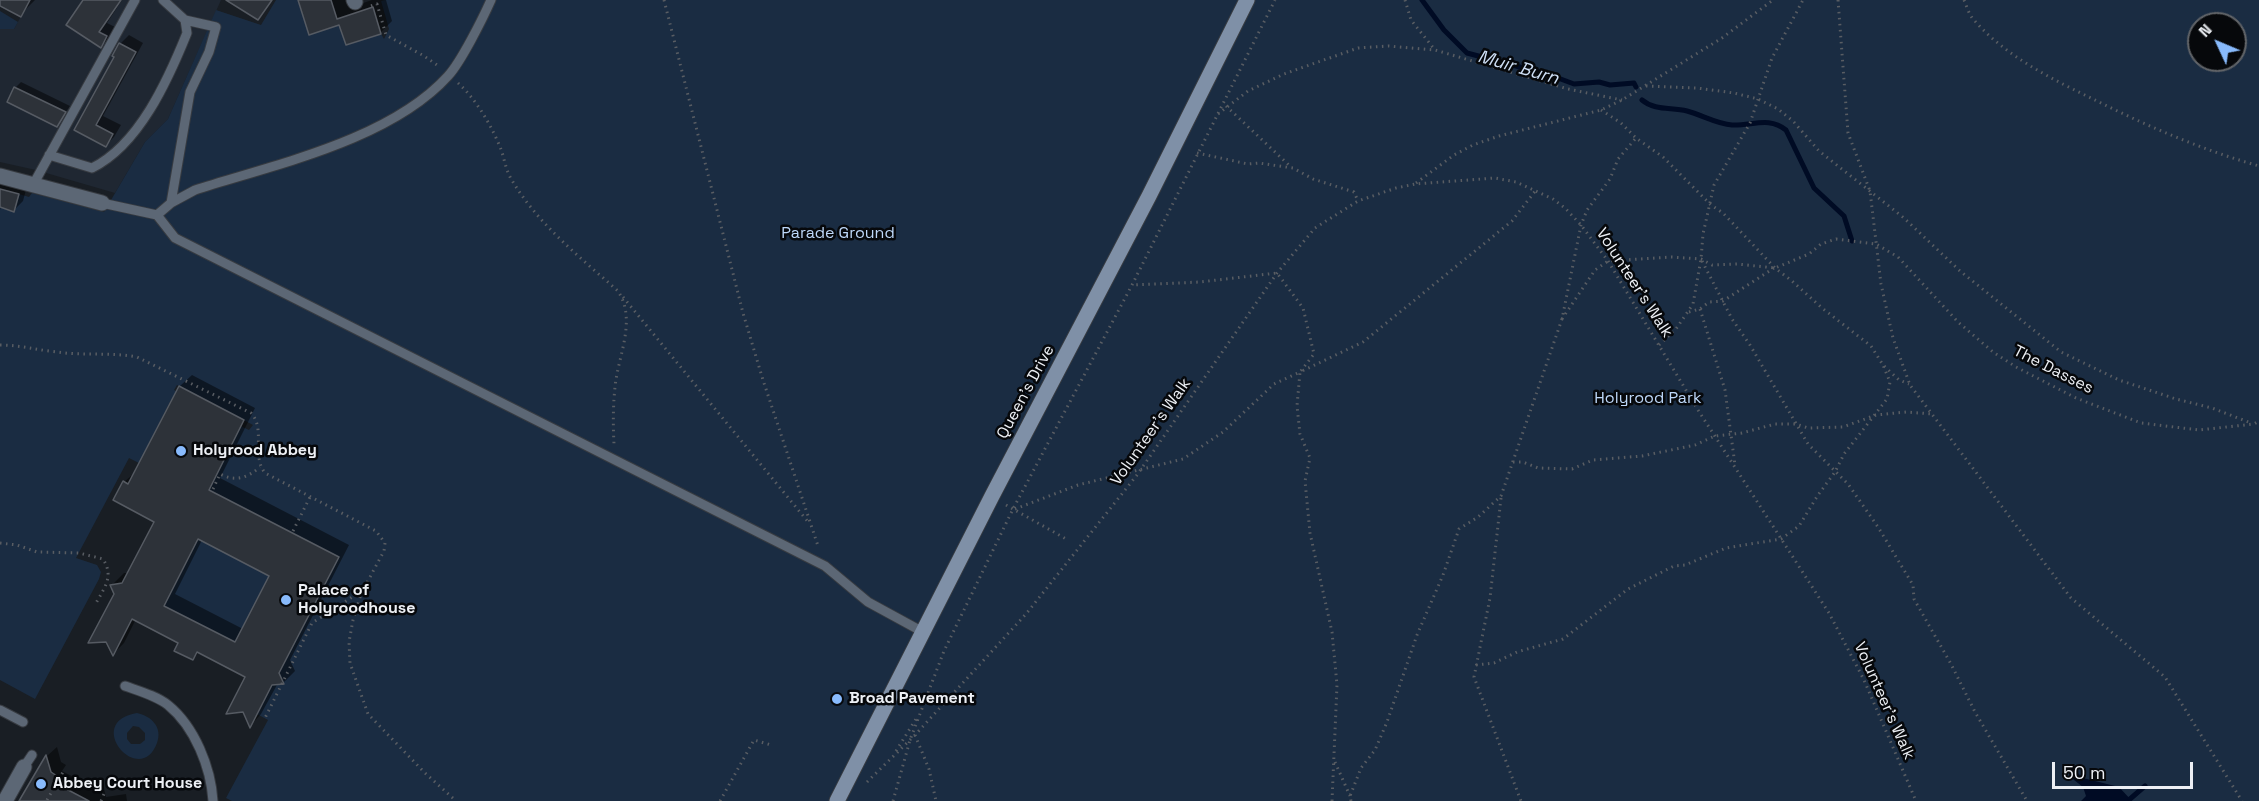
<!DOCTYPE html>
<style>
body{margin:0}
#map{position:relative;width:2259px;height:801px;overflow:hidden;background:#191e24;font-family:"Space Grotesk",sans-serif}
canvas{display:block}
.north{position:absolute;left:2187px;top:12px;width:60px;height:60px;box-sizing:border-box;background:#06080b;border:2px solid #626569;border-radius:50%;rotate:314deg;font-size:16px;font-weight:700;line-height:24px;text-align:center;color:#edf0f5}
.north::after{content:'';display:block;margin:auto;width:21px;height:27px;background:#88bafc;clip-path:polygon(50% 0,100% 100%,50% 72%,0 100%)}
.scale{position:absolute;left:2052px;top:762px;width:141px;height:27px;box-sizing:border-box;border:3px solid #edf0f5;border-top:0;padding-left:8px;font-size:18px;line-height:21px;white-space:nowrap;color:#edf0f5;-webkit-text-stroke:4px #06080b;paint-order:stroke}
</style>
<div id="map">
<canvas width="2259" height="801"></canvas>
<div class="north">N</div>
<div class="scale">50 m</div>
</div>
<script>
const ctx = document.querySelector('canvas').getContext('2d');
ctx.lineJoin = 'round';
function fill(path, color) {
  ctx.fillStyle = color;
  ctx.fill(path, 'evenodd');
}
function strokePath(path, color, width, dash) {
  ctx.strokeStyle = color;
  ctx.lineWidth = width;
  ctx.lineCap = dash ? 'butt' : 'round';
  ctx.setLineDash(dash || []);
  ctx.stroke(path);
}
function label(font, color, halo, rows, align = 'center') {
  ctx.font = font + ' "Space Grotesk",sans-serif';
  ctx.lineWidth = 5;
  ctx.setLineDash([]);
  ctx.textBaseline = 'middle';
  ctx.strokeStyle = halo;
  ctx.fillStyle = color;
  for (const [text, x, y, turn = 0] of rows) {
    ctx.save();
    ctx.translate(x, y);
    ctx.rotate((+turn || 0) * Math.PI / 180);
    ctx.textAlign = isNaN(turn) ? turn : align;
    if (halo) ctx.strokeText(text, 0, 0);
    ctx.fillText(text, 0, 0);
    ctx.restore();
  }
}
const built = new Path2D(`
 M30,0H221L168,119L145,142L115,193L36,170L0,162V29H14Z`);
const green = new Path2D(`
 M276,0H298L309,35L339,25L346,45L381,34L384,39L389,29L381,1L385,0H2259V801H232L226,798L268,720L257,714L272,685L277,684L281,677L279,673L339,557L197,484L230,421L249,430L253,425L177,385L174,390L182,394L171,400L139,463L129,458L76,558L97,565L101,572L99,579L35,699L0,680V207L14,212L19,194L29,197L32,193L104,212L145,142L168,119L216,10L261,25ZM2199,24H2235V60H2199Z
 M0,11L18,22L14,29H0Z
 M200,536C223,552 244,563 271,573L235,642L164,606Z
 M137,713C151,716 163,727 157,743C140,789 82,722 137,713ZM133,726L139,727L145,733V740L140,744H131L127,739V733Z`);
const water = new Path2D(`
 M2071,766L2083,778L2119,787L2132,801H2081L2086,796L2083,787L2074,780L2066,770Z`);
const shadow = new Path2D(`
 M0,0H35L20,15L0,4Z
 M84,0H122L107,23L115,27L109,38L100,47Z
 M299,0H346L349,8L372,0H386L392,21L380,33L340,24Z
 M129,35L143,43L103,116L121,125L114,137L106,145L76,129L116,57L114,56L120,44Z
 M21,82L70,106L57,125L9,101L16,87Z
 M0,178L27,186L23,201L14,210L1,206L0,210Z
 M192,375L255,408L220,478L349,545L290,660L295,671L284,682L278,683L261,714L251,725L247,677L199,652L193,659L180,642L136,619L124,643L113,654L116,594L112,585L124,573H130L156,522L124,482L137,471L180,386ZM202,540L271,575L243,629L175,594Z
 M57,747L61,762L66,765L62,771L87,784L102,779L106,797L126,794L127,801H21L47,756Z`);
const stream = new Path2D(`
 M1422,0L1444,30L1467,53L1550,75L1574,84L1599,82L1610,85L1634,83L1636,87
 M1642,100C1655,111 1671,107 1687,111C1702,115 1717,124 1732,125C1752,126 1769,116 1786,130L1814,188L1844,216L1852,241
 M2130,799L2145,786`);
const building = new Path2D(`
 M0,0H30L21,17L0,6Z
 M83,0H121L99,32L107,36L101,48L66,25Z
 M226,0H272L258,20Z
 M298,0H331L337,19L373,7L381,34L346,45L339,25L309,35Z
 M119,43L136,52L96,125L113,134L106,147L74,130L114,57L112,56Z
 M14,87L66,112L57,127L7,102Z
 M0,189L19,194L14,212L0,207Z
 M179,386L244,420L209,490L339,557L279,673L284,684L272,685L250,728L243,712L226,714L245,677L197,652L193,660L174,651L178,643L132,619L113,656L106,642L88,643L114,594L110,585L122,583L154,522L113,500L123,481L128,484ZM198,539L269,576L235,642L164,606Z
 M46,755L51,772L57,776L53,782L89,801H19Z`);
const path = new Path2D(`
 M664,0L743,313L763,380L818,546
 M1405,0L1411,20L1435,50
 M1838,0L1848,133L1870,191L1881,284L1893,338L1910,385L2071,598L2165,677L2242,801
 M1964,0C1967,7 1969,15 1974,20C2006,57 2054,80 2097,101C2149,127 2203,150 2259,166
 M371,6L377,4L386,35L424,56L440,67
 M458,83C477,100 493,128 502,152C505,163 507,173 513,182C539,225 581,258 618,291C637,320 618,356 615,387C613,406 613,425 614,444
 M1646,86L1697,88L1734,93L1758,99L1778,109L1793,121L1819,151L1904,218L1960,271L2061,352L2119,380L2176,399L2212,408L2251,423
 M1226,106L1291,167
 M1601,110L1621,123L1636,138L1663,157L1711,205L1723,213L1775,268L1792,281L1822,308L1871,346L1883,365L1899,380L1909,384
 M1218,114L1248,91L1284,74L1358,48L1388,46L1435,50L1568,89L1622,100
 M1197,153L1248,164L1259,163L1293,168L1313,179L1354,192L1358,201
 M1416,183L1454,155L1473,145L1499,136L1601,110L1622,100L1722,38L1773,0
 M1702,261L1732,319L1750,345L1808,444L1848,484L1878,527L1913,585L1914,599L1951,664L1975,712L2027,801
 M623,297L809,523
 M1700,309L1725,390L1735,465
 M1689,312L1700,309L1709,302L1723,301L1774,268
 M1562,319L1595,270L1608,261L1671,257L1701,259L1712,265L1737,264L1775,268L1809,254L1821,244L1836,239L1876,244L1898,257L1958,322L1993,352L2016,367L2076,398L2141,423L2199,430L2254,424L2259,421
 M0,345C20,345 37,350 57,352C83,356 111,352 137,357L251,413C266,429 251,455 265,473L376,531L385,543L384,551L363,590L312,623L265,718
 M1659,345L1676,329L1693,304L1701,259L1703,234L1714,185L1750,123L1772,58L1803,0
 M1513,462H1523L1538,468L1572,469L1593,460L1642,456L1695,445L1715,436L1742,433L1775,424H1796L1808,428L1843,427L1876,415L1906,412L1933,414
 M213,489L220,474C235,482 247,478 260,467
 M1501,498L1490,598L1474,677L1521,801
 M1006,505L1068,540
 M1015,509L1078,485L1183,459L1223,432L1274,384L1300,372L1314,354L1303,308L1277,273L1200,282L1132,285
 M293,531L310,497
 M0,543L17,545L37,552L79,553L103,559C114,576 105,587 96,603
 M362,591L353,620L349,642L350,663L368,714L424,772L456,801
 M1476,665L1494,663L1517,652L1563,639L1628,589L1674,566L1685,565L1726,548L1781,539L1799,526L1818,495L1835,472L1844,454L1887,399L1890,382L1883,365
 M915,735L929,769L936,801
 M896,751L916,719
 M1335,762L1350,796
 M867,782L915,735L1026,614L1137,475L1277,273L1315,228L1358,201L1396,188L1415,184L1495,178L1516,182L1553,199L1565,208L1581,225L1608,261L1698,410L1829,613L1864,680L1916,801
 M47,800L63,772
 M101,801L104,794
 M720,801L754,740L771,745
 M893,801L910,740L944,651L1013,509L1132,285L1275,0
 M1332,801L1337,685L1332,632L1310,533L1305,481L1310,458L1300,434L1297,406L1300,372L1363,342L1512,221L1536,190
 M1351,801L1350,796L1361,768L1375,750L1387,722L1417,635L1443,575L1459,529L1478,517L1501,496L1562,319L1581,225L1587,210L1610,179L1618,159L1636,138`);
const lane = new Path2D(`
 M49,155L92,168C139,145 168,80 187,33L185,20L163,0
 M33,185L135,0
 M102,203L157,215L175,238L825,566L868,602L923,632
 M171,203L190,92L209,52L216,27L185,20
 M157,215L171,203L195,190C276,164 390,140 448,76C461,62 483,18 491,0
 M125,686C139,691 157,696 168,705C195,727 211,768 213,801
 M0,710L23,722
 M24,767L32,755`);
const street = new Path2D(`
 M354,0L355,2
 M0,176L102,203
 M5,801L24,767`);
const secondary = new Path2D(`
 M837,801L992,496L1149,196L1247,0`);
const markers = [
 [181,451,6,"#88bafc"],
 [286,600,6,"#88bafc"],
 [837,699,6,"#88bafc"],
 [41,784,6,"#88bafc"]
];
const parkNames = [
 ["Parade Ground",838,234],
 ["Holyrood Park",1648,399]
];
const streetNames = [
 ["Volunteer's Walk",1634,283,57],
 ["The Dasses",2053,370,27],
 ["Queen's Drive",1026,392,-62],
 ["Volunteer's Walk",1151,432,-55],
 ["Volunteer's Walk",1884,701,66]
];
const poiNames = [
 ["Holyrood Abbey",193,451],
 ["Palace of",298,591],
 ["Holyroodhouse",298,609],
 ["Broad Pavement",849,699],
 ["Abbey Court House",53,784]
];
const waterNames = [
 ["Muir Burn",1518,68,16]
];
fill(built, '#1f2732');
fill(green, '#1a2c42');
fill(water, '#000b24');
fill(shadow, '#0007');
strokePath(stream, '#000b24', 5);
fill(building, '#2d3239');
strokePath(building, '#565b63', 1.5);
strokePath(lane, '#373b41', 11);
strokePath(street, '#373b41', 17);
strokePath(secondary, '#373b41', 17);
strokePath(path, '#595d63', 3, [1.5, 4.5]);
strokePath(lane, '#5c6775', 9);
strokePath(street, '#5c6775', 15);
strokePath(secondary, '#7f90a7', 15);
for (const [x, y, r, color] of markers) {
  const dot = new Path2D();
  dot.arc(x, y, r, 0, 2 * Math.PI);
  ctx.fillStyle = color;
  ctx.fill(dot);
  strokePath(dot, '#06080b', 2);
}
label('16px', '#bed8f9', '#06080b', parkNames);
label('16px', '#edf0f5', '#06080b', streetNames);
label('bold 16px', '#edf0f5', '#06080b', poiNames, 'left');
label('italic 18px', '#cedff5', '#06080b', waterNames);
</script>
